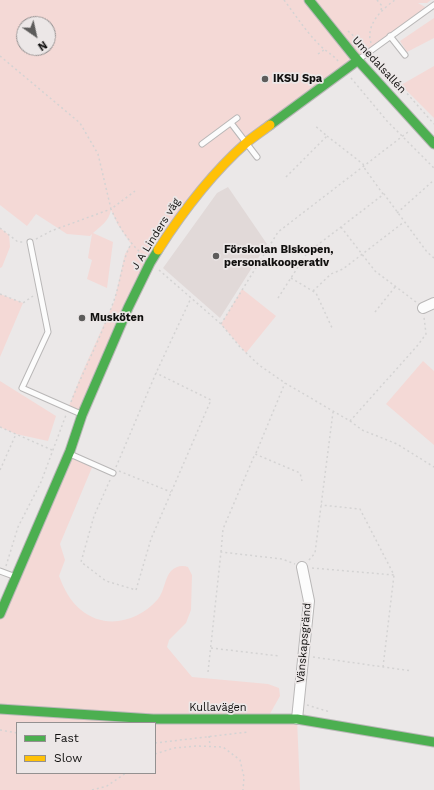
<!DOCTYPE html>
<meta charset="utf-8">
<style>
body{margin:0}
#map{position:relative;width:434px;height:790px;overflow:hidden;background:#ebe8e8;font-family:"Work Sans",sans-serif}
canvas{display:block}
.legend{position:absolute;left:16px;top:722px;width:140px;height:52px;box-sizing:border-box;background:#ece7e7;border:1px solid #949191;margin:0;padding:5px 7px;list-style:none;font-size:12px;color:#11100f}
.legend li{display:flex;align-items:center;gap:8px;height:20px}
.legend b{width:20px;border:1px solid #949191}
.north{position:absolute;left:16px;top:16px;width:40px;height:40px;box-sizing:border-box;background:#ece7e7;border:1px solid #949191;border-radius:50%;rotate:146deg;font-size:11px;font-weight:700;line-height:16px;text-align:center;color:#11100f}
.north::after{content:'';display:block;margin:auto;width:14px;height:18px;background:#5d5c5b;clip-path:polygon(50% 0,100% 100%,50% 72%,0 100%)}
</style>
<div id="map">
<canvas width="434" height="790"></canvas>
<ul class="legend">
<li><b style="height:5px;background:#4caf50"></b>Fast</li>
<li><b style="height:5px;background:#ffc107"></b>Slow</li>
</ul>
<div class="north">N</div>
</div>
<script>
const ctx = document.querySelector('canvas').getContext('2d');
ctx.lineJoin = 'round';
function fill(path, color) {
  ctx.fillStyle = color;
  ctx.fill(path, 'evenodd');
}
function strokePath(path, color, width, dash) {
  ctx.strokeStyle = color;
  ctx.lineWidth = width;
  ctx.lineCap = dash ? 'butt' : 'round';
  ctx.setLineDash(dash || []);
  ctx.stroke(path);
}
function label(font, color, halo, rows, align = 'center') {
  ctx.font = font + ' "Work Sans",sans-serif';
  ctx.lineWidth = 3.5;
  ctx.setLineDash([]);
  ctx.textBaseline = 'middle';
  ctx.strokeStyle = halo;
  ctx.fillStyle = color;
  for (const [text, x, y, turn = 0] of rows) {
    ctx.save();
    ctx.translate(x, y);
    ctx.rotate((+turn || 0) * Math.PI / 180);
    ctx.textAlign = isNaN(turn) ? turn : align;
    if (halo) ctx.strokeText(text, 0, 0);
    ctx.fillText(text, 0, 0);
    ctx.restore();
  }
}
const built = new Path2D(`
 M228,187L267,244L220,318L163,268L217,193Z`);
const green = new Path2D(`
 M0,0H431L427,3H418L429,9L266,128L175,224L82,415L68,408L82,373L114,302L125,254L131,244L118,225L111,210C109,221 101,226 93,233L113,242L107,288L87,279L92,260L88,258L92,234L90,236L67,234L36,214L27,226L0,205ZM24,24H48V48H24Z
 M434,18V38L407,52L400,41Z
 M434,66V118L401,85Z
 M0,228L9,235L10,247L2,267L0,268Z
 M242,289L276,316L246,353L221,324Z
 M0,294L23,303L0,357Z
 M423,361L434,371V445L386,404Z
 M0,381L56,416L48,441L16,434L0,427Z
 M69,454L93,465L60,544L65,560L59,576C64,589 70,601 81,610C105,630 138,622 158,599C164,592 165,577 171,571C176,566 182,565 188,567L192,575L191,610L186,623L169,640L167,647L192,677L268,684L279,688L280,696L267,719H297L300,790H0V614ZM17,723H155V773H17Z`);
const path = new Path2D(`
 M284,0C297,17 308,35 324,49C329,53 334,56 338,61
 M377,0L382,6L381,10
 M348,31L365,46
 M371,43C365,25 382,9 395,0
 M318,54L324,50
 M0,56L80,123L98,154L111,209L135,191
 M374,56L434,124
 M351,78L387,121L434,168
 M327,136L363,164L365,169L383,194
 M286,177L327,136L314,125
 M397,213L434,180
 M341,227L375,271L416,302
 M0,228L18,242H23
 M36,239L51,231L111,209C119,227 128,241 142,254
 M159,270L221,324L240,347L259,365L285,383L350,421L418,345L426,334L424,317
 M291,278L316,293L333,330
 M313,291L331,274L343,269L404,222
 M0,294L23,303L33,296
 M278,298L307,253L384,194L427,252L434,258
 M375,312L395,287
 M221,324L278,232L408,132
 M71,402C84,369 101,337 113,303C121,283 121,262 131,244
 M350,421L362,430L397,444L434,467
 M0,427L52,450
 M256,453L285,383
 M116,467L156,373L191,298
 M0,470L16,434
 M119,471L171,492
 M110,480L94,516L81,562L106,581L136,590L151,539L211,400L156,373
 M221,552L223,529L255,454L300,473L302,481
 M309,560L315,553L333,412
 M6,566L18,527L41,482L66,415
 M312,568L394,575L360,509L321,505
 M211,648L279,656
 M313,657L412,671
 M383,667L394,575
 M208,672L221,552L282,559L295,564
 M307,705L330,712
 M0,730L17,733
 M209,736L210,746
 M155,743L248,732
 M155,754L174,748L197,746L223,747L240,760L244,777L243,790
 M92,790L107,786L126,773`);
const lane = new Path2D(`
 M390,36L405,55
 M358,60L434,5
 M231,123L257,157
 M202,144L237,118
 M30,242L48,332L22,388L81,414
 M70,454L113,473
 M0,571L16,577`);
const street = new Path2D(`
 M423,308L434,303
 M297,719L309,601L302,567`);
const fast = new Path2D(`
 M309,0L354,56L434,144
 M270,125L357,61
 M0,614L70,451L82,415L128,308L150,263L158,250
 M0,709L153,719H297L434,742`);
const slow = new Path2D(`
 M158,250C183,211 211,174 246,143C253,137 262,131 270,125`);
const markers = [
 [265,79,4,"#5d5c5b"],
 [216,256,4,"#5d5c5b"],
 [82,318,4,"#5d5c5b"]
];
const streetNames = [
 ["Umedalsallén",379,65,47],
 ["J A Linders väg",156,234,-58],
 ["Vänskapsgränd",304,643,-85],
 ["Kullavägen",218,708]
];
const poiNames = [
 ["IKSU Spa",273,79],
 ["Förskolan Biskopen,",224,250],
 ["personalkooperativ",224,263],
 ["Musköten",90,318]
];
fill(built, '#e1d9d8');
fill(green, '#f4d9d6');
strokePath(lane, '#b9b7b7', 7);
strokePath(street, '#b9b7b7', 12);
strokePath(fast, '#b9b7b7', 11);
strokePath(slow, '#b9b7b7', 11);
strokePath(path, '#d4d3d3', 1.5, [2, 3]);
strokePath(lane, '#fcfcfc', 5);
strokePath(street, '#fcfcfc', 10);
strokePath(fast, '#4caf50', 9);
strokePath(slow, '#ffc107', 9);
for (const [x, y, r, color] of markers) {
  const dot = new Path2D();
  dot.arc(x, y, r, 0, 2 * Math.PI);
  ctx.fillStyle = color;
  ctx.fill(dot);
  strokePath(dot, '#ece7e7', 1.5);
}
label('11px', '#11100f', '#ece7e7', streetNames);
label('bold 11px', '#11100f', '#ece7e7', poiNames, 'left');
</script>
